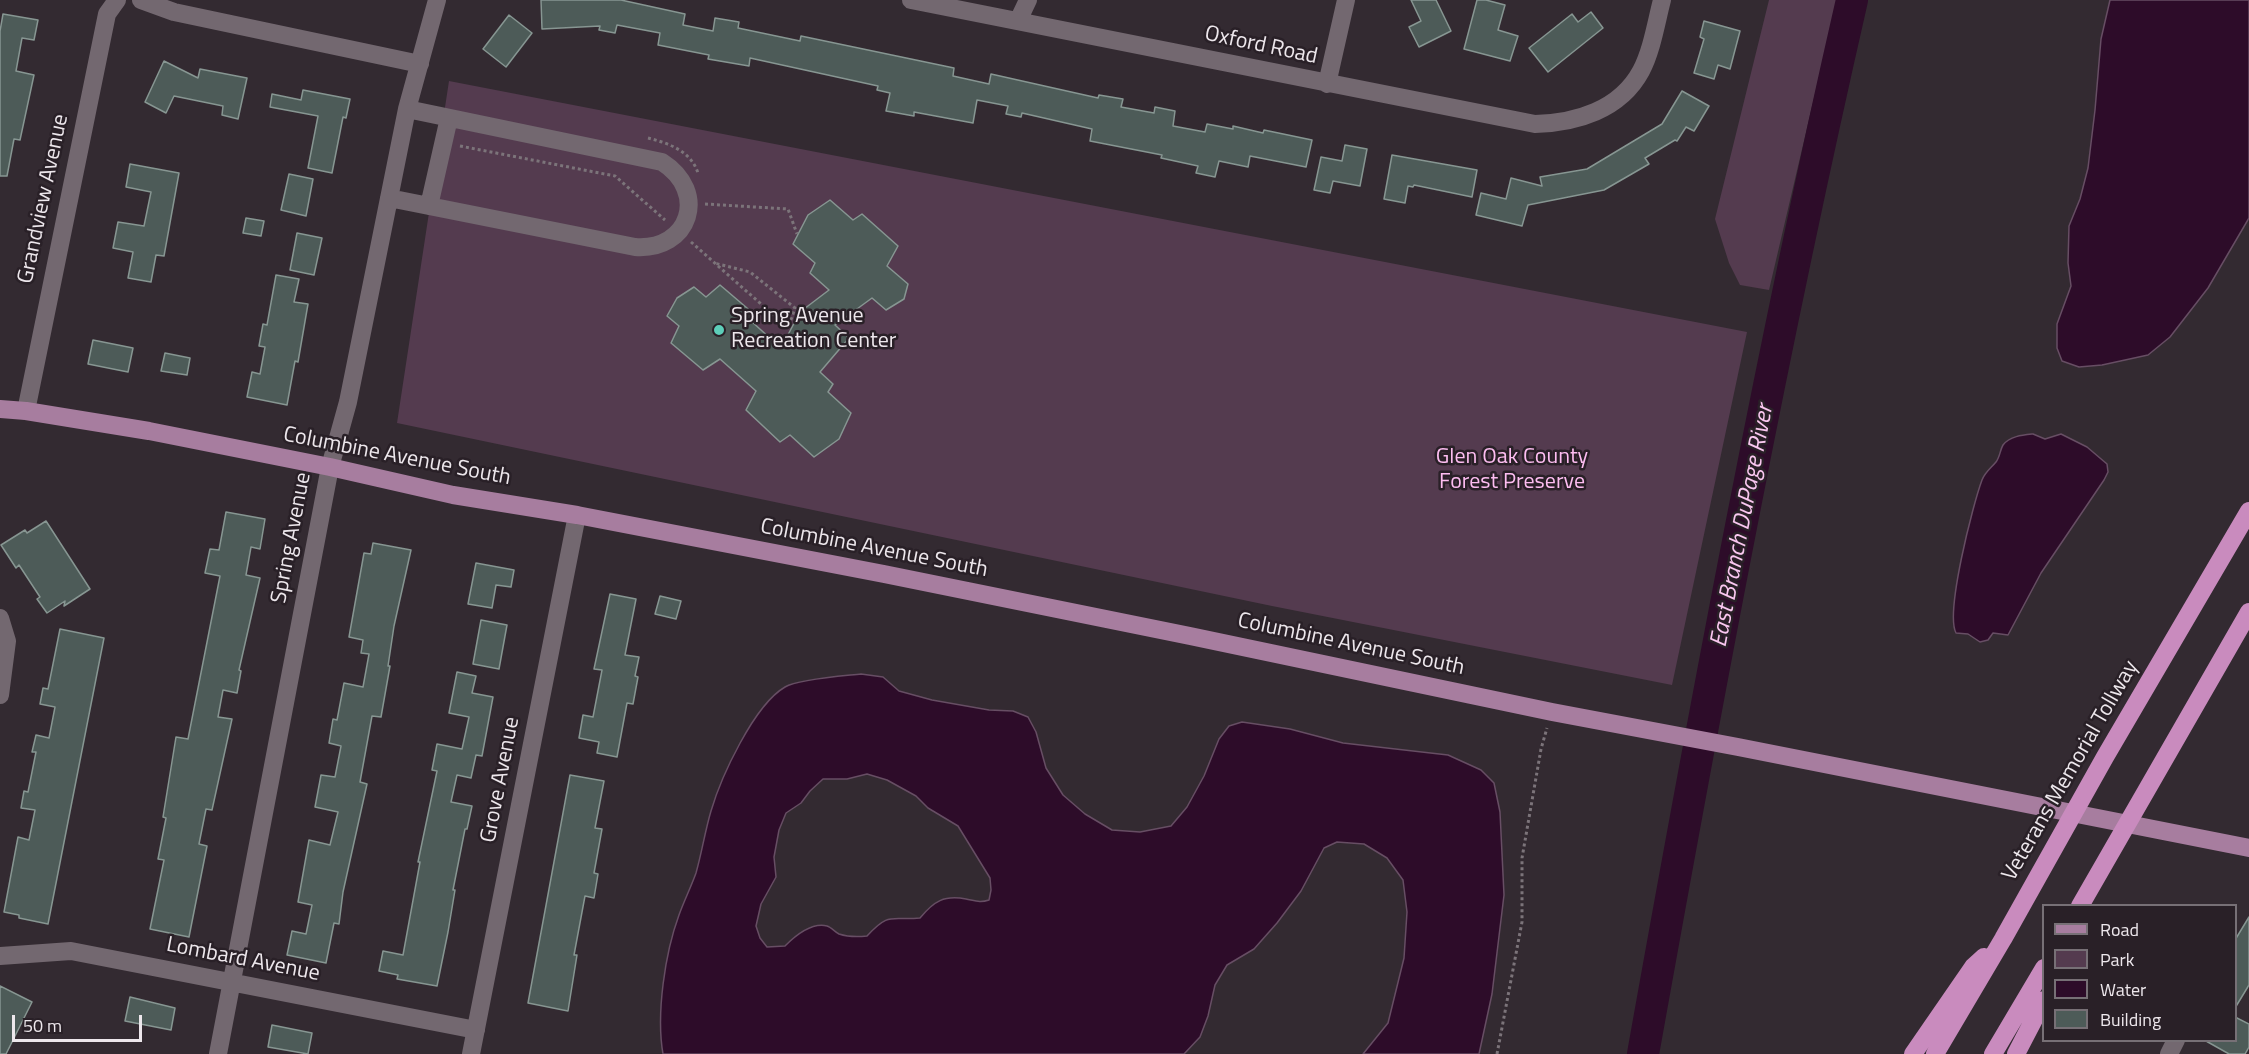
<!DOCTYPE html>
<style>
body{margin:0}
#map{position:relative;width:2249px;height:1054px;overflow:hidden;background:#332a31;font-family:"Titillium Web",sans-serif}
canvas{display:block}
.legend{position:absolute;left:2042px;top:904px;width:195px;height:138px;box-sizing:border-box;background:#292027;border:2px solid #777076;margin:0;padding:8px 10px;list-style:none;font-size:18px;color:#ede7ec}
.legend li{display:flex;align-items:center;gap:12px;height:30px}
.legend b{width:30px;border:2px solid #777076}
.scale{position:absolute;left:12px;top:1015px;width:130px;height:27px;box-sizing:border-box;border:3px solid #ede7ec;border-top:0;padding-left:8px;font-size:18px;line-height:21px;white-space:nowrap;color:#ede7ec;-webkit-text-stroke:4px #292027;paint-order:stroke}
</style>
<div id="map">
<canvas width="2249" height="1054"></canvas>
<ul class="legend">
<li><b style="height:8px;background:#a77d9f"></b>Road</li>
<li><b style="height:16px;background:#543b4f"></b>Park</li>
<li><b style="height:16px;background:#2d0c29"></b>Water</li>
<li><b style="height:16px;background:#4d5b58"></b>Building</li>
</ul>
<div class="scale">50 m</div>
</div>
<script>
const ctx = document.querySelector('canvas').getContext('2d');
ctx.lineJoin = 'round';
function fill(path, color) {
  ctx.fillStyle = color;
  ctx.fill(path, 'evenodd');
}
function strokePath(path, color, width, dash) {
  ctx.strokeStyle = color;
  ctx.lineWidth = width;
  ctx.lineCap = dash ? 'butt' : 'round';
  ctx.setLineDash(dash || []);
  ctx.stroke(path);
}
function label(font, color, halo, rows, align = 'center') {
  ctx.font = font + ' "Titillium Web",sans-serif';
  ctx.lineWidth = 5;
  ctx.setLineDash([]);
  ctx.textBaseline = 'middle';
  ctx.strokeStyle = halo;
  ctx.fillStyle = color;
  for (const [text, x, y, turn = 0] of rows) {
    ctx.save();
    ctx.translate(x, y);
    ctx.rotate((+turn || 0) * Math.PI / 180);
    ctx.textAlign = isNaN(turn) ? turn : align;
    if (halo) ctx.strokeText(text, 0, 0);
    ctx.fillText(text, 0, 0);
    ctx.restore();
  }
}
const green = new Path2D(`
 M1769,0H1837L1769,290L1740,285L1729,263L1715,219Z
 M449,81L1747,332L1672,685L1272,606L397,423Z`);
const water = new Path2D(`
 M2110,0H2249V218L2208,288L2170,337L2148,355L2102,365L2079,367L2062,361L2057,348V324L2071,286L2068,263L2069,226L2080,199L2088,168L2095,110L2101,39Z
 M2033,434L2045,439L2061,434L2087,447L2107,464L2108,472L2104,480L2041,573L2008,635L1993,633L1988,640L1980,642L1968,634L1956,633C1945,613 1973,504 1982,480C1985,472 1991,468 1996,462C2000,457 2000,450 2003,445C2010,436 2023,435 2033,434Z
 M861,674L883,677L899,691L932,700L989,710L1013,711L1028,717L1036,732L1046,768L1063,795L1085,814L1112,830L1140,832L1171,826L1187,807L1204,776L1219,739L1229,726L1242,722L1290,729L1343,743L1448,755L1481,770L1494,783L1500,812L1504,895L1492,994L1479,1054H1363L1388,1023L1404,958L1407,912L1403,880L1387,858L1364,844L1337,842L1324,848L1301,891L1277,923L1254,949L1227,965L1215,985L1208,1016L1200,1037L1184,1054H663C656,1014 665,953 679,915C684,901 691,887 696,873C702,852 705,831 711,811C721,777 754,705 785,687C799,679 843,676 861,674ZM867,774L887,780L916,796L928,808L958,826L990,878L991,890L989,900C980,903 976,901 966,899C944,895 934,901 920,918C891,921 890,911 867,936C858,937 848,937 839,934C835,932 831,927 827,926C811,922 795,936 785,946L767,947L760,938L756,926L761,904L776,877L774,857L779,830L786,813L801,803L810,791L823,779H847Z`);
const river = new Path2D(`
 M1643,1054C1706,702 1772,349 1852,0`);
const building = new Path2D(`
 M541,0H621L685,14L683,25L713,31L715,18L739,22L738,28L800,41L801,36L954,68L953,76L989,84L991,74L1098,98L1099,95L1123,99L1121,107L1154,113L1155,107L1175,111L1173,126L1205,132L1207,124L1233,129V126L1263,133L1264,130L1312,140L1306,167L1250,156L1248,167L1219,161L1215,177L1196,173L1198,166L1161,158L1162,155L1090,141L1092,129L1022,113L1021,117L1006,114L1008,106L977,100L973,123L914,112V116L886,111L890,93L877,90L878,86L750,58L749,66L708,59L709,55L658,45L660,33L617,25L615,33L599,30L600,26L542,29Z
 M1411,0H1436L1451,31L1419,47L1409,27L1421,21Z
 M1477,0H1486L1505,5L1498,30L1518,36L1510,61L1464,49Z
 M1591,12L1603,28L1548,72L1529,48L1572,14L1578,22Z
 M3,14L38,20L34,40L22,38L16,71L34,75L20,140L14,139L7,176H0V31Z
 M509,15L532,33L506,67L483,49Z
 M1704,21L1740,31L1730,69L1718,65L1714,79L1694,73L1704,39L1700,37Z
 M164,61L198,78L200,69L247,78L238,119L222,115L223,106L174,96L166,113L145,102Z
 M303,90L350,99L346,118L343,117L332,173L308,168L318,116L270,107L272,94L301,100Z
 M1682,91L1709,106L1694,131L1686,127L1677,141L1675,140L1645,158L1649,164L1604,190L1528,205L1522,226L1476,215L1481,193L1506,199L1511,178L1542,186L1540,177L1587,169L1662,124Z
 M1345,145L1367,149L1360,186L1333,181L1330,193L1314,190L1321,157L1342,161Z
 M1392,155L1477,170L1472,197L1414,185L1413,187L1408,186L1405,203L1384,199Z
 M130,164L179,173L164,256L156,255L151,282L128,278L133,252L113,248L118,222L144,226L151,192L126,187Z
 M289,174L313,179L306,216L281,210Z
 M830,200L853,220L862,214L898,246L887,266L908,284L904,299L886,310L872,298L835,325L849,338L820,372L833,384L828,392L851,413L839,439L814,457L790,435L780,442L746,410L756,391L720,359L703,370L671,343L679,326L667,316L677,298L694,287L706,297L720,285L754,314L751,321L781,348L800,312L829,290L810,273L815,263L793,244L808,215Z
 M246,218L264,221L261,236L243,233Z
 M297,233L322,238L314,275L290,270Z
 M276,275L299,279L294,302L308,304L298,362L295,361L287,405L247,397L252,372L260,374L265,347L259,346L263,324L267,325Z
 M93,340L133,348L128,372L88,364Z
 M165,353L190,358L187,375L161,371Z
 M226,512L265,519L260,549L251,547L246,575L260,578L239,670L241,671L237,693L223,690L218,717L232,719L212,810L206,809L199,844L207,846L189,937L150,929L164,860L158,859L166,818L163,817L176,737L188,739L220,576L205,573L210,549L219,550Z
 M46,521L90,589L64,606L65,601L47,613L37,599L40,597L19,565L16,568L1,545L25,530L27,533Z
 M373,543L411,550L394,626L388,666H390L381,717L372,716L360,782L367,784L343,892L339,924L334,923L326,963L287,955L292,931L306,934L312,905L298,902L309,840L330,845L338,812L315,807L321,775L335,777L341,746L329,743L333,719L337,720L344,683L363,687L369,654L361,653L363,640L349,637L364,553L371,554Z
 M476,563L514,570L511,587L496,585L492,608L468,604Z
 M610,594L636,599L625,655L639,657L635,676L638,677L633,704L627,703L617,757L597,753L599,742L579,738L583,715L593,717L602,670L594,669Z
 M660,596L681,601L676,619L655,614Z
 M481,620L507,625L499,669L473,664Z
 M60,629L104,638L48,924L19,918V915L4,912L18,837L29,840L35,810L21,808L24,791L28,792L36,752H32L36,735L49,738L55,707L40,704L43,688L48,689Z
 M457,672L476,676L472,693L493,697L482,756L476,755L471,778L457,775L451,802L472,806L467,829H465L453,890H455L448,932L437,986L397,979L398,975L379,971L383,951L403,955L420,862H418L437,771L432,770L437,744L462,749L469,717L449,713Z
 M570,775L604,781L595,828L602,829L594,873L598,874L594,898L585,896L574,955H577L568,1011L528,1003Z
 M2249,917V985L2235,1008V940Z
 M0,986L32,1002L6,1054H0Z
 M130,997L175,1008L171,1030L125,1021Z
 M2235,1017L2249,1024V1047L2245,1054H2229L2206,1041H2235Z
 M272,1025L312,1033L308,1054L268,1047Z`);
const path = new Path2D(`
 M648,138C668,143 691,151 698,173
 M460,146L615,176L665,220
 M705,204L788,209L797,234
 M691,242L788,328L795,308L750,272L714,263
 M1497,1054L1522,922V858L1541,749L1547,728`);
const minor = new Path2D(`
 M141,0L174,12L420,64
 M911,0L1535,124C1576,123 1620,110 1641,71C1652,50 1656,23 1662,0
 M1018,21L1028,0
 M1327,84L1346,0
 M389,198L635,247C690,251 709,192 662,162L407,109
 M429,206L449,118
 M26,411L107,14L117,0
 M0,618L7,641L0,695
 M0,956L71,951L476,1030
 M218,1054L330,467L348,402L407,109L437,0
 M471,1054L577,515
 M2169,1054L2176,1040`);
const major = new Path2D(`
 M0,409L26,411L149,431L330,467L453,495L577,515L884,574L1190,636L1552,712L1738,747L2249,848`);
const highway = new Path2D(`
 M2080,906L2249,612
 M1913,1054L1973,967L1984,957
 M1935,1054L2003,939L2105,757L2249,511
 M1993,1054L2044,968
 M2016,1054L2044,1000`);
const markers = [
 [719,330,6,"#5dceb9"]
];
const streetNames = [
 ["Oxford Road",1261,46,12],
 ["Grandview Avenue",44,199,-78],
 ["Columbine Avenue South",397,457,11],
 ["Spring Avenue",292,538,-79],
 ["Columbine Avenue South",874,549,11],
 ["Columbine Avenue South",1351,645,12],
 ["Veterans Memorial Tollway",2071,771,-60],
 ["Grove Avenue",501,780,-79],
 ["Lombard Avenue",243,960,11]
];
const poiNames = [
 ["Spring Avenue",731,317],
 ["Recreation Center",731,342]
];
const parkNames = [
 ["Glen Oak County",1512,458],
 ["Forest Preserve",1512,483]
];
const waterNames = [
 ["East Branch DuPage River",1743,526,-79]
];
fill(green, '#543b4f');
fill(water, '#2d0c29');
strokePath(water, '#674e64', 1.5);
strokePath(river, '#2d0c29', 32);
fill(building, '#4d5b58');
strokePath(building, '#879692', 1.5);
strokePath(path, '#7c747a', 3, [3, 3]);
strokePath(minor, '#736870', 18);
strokePath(major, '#a77d9f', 18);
strokePath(highway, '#c98bbe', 18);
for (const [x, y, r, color] of markers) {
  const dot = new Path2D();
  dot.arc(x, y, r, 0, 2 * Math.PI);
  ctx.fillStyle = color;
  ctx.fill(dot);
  strokePath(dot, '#292027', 2);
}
label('22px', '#ede7ec', '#292027', streetNames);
label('22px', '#ede7ec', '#292027', poiNames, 'left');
label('22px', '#fdbdf1', '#292027', parkNames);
label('italic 24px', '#fac7f0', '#292027', waterNames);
</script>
